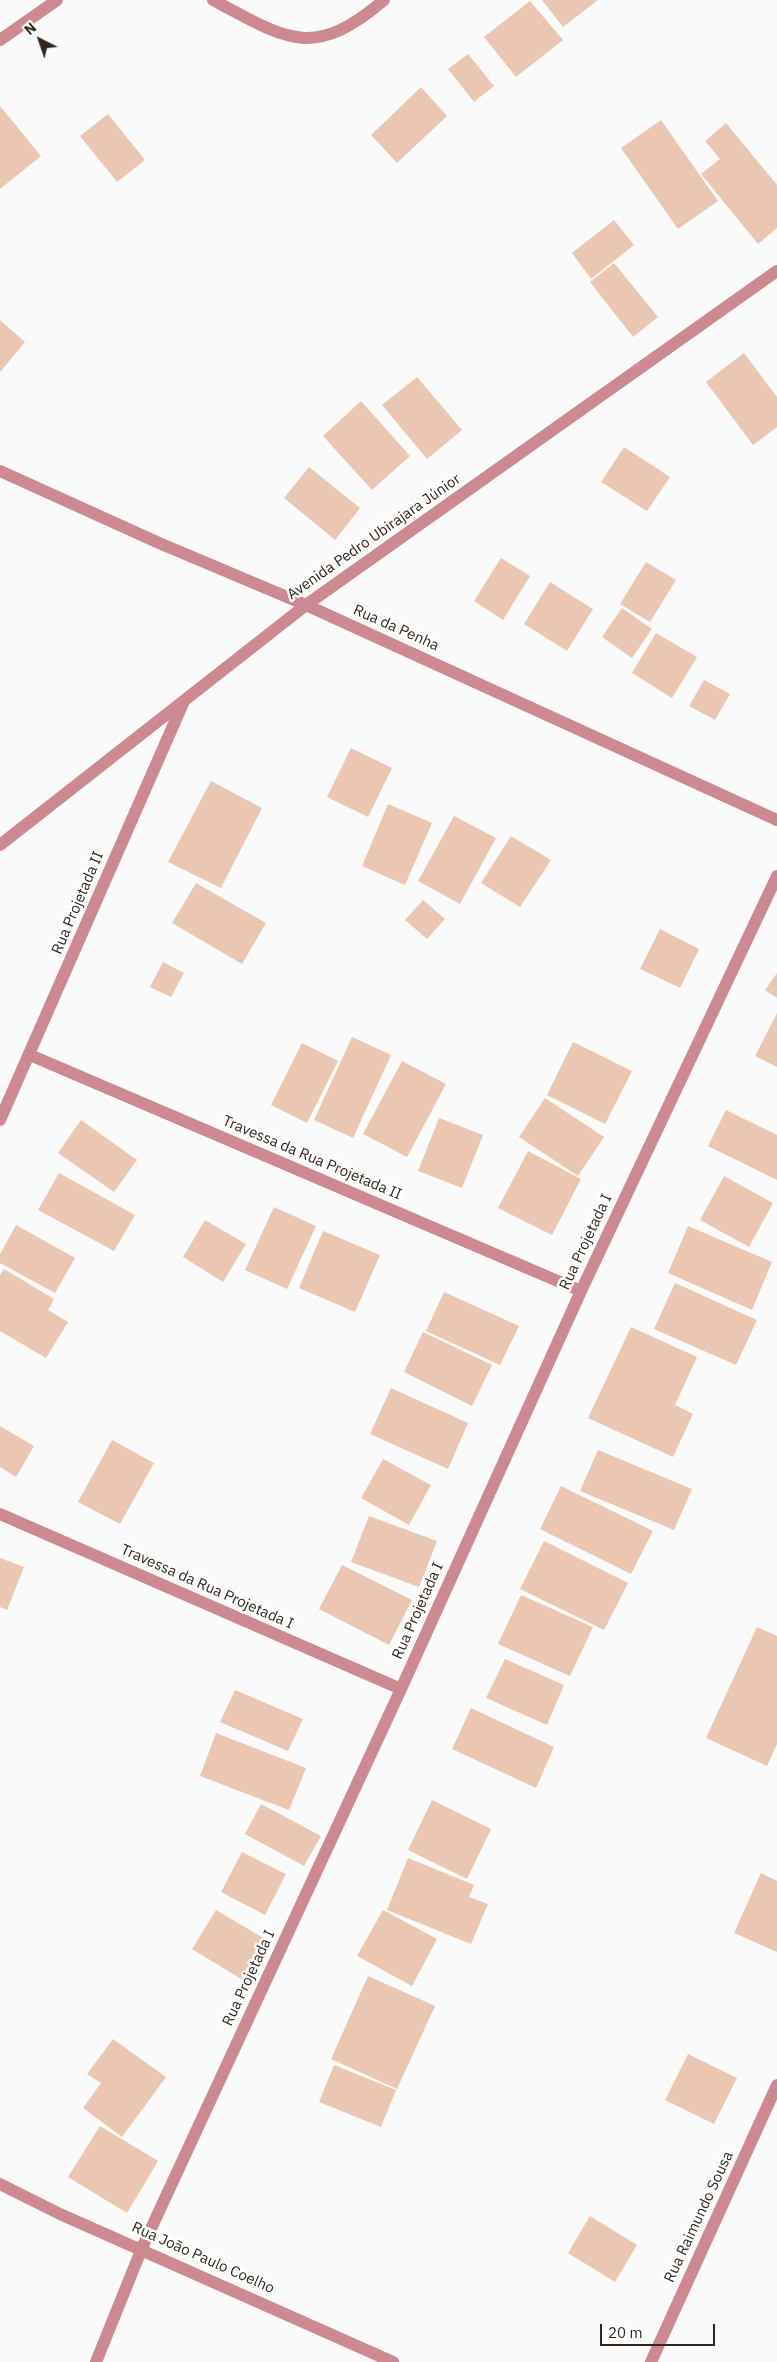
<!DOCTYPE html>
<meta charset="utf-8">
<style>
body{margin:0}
#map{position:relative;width:777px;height:2362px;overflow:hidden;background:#fafafa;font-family:"IBM Plex Sans",sans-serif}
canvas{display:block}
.north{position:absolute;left:15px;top:15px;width:50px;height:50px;-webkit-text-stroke:4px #fff;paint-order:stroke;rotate:319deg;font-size:14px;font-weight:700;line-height:20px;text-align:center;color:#32251c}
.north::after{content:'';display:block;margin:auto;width:18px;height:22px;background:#32251c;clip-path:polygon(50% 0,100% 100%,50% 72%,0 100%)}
.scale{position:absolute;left:600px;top:2324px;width:115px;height:22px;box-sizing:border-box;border:2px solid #32251c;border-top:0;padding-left:6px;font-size:15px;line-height:18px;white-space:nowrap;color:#32251c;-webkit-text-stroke:4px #fff;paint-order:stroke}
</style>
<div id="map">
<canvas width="777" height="2362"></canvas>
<div class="north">N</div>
<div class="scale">20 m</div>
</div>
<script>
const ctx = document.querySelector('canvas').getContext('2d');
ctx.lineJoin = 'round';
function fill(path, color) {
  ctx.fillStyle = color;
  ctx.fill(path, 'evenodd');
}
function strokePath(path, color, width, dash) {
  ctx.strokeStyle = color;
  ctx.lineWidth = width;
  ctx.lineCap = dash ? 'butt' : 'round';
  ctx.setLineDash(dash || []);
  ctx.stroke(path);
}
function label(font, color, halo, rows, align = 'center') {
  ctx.font = font + ' "IBM Plex Sans",sans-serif';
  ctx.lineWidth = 5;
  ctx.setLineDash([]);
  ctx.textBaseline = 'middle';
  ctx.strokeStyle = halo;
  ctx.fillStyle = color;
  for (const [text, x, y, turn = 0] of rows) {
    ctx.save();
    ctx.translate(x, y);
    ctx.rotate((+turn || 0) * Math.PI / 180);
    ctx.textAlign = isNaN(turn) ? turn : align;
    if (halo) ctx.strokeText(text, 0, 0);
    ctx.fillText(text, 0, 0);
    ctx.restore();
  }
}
const building = new Path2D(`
 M542,0H598L563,27Z
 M530,1L563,40L516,77L484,37Z
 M468,54L494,86L474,102L448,69Z
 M421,87L447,116L397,163L371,135Z
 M0,106L41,156L0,189Z
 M108,114L145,160L117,182L80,136Z
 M661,120L718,201L678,229L621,148Z
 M726,123L777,185V228L758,244L701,174L720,159L705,141Z
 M614,220L634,245L591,279L572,253Z
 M614,263L658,317L633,337L590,282Z
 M0,320L25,342L0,372Z
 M744,353L777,397V427L753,445L706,382Z
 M417,377L462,430L427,459L382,405Z
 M361,401L410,456L372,490L323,436Z
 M624,447L670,477L647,511L601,482Z
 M309,467L360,508L335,540L284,498Z
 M501,558L530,576L503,620L474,601Z
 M646,562L676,580L650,622L620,604Z
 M550,582L593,609L567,651L524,624Z
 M622,608L652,629L632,658L602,637Z
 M656,633L697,657L672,698L632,673Z
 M704,680L730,694L715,720L689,706Z
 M351,748L392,768L368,817L327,797Z
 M211,781L262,808L221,888L168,862Z
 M388,804L432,823L405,885L362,866Z
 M454,816L496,838L460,904L418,881Z
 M511,836L551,860L520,907L481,883Z
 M196,883L266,923L242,964L172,923Z
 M423,900L445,919L427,939L405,920Z
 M660,929L699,949L680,988L640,969Z
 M163,962L184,973L171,997L150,987Z
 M777,973V998L765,990Z
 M777,1013V1067L755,1056Z
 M352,1037L391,1055L353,1138L314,1120Z
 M573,1042L632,1071L605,1124L547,1095Z
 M302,1043L338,1061L307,1123L271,1105Z
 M402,1061L446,1084L407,1157L363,1134Z
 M545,1098L604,1137L578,1176L519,1137Z
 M726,1110L777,1135V1180L708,1146Z
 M439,1118L483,1135L462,1188L418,1171Z
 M81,1120L137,1160L114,1192L58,1153Z
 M528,1151L581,1179L552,1235L498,1208Z
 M59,1173L135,1215L114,1251L38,1210Z
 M724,1176L773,1203L749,1247L700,1220Z
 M274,1207L316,1226L287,1289L245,1270Z
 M205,1220L246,1244L223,1282L183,1257Z
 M16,1225L75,1258L55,1293L0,1263V1254Z
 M688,1226L772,1262L752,1310L668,1273Z
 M323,1231L380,1255L355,1312L299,1288Z
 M4,1269L54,1299L48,1310L68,1322L46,1358L0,1331V1275Z
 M675,1283L757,1320L736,1365L654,1329Z
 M444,1292L519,1326L500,1365L426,1331Z
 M631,1327L697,1357L675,1405L693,1414L673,1457L588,1418Z
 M423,1332L492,1365L472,1406L404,1372Z
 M391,1388L468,1423L448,1469L370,1434Z
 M0,1426L34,1446L16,1477L0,1467Z
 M112,1440L154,1463L120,1524L78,1502Z
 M598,1450L692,1489L674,1530L580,1491Z
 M383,1459L431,1485L409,1525L361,1498Z
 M561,1486L653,1531L631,1574L540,1529Z
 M369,1516L437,1541L419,1587L351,1562Z
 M544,1541L628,1583L604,1630L520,1589Z
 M0,1558L24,1567L7,1610L0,1607Z
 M342,1565L412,1600L389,1645L319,1609Z
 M521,1595L593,1627L570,1676L498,1644Z
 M757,1627L777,1636V1744L767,1766L706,1738Z
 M505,1659L564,1685L547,1725L486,1698Z
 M235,1690L303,1719L288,1751L220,1722Z
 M471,1708L554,1747L536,1788L452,1749Z
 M216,1733L306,1768L289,1810L200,1776Z
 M432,1800L491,1829L467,1879L408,1850Z
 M261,1804L321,1836L304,1866L245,1834Z
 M242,1852L286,1874L265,1915L221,1892Z
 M408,1858L474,1885L469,1897L488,1904L471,1944L387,1910Z
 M761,1873L777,1881V1952L734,1933Z
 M216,1910L265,1939L241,1979L192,1949Z
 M383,1910L437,1939L412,1986L357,1956Z
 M368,1976L435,2006L397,2089L331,2059Z
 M113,2039L166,2077L122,2137L83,2108L101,2083L87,2074Z
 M688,2054L737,2078L714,2124L665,2100Z
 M334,2065L396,2090L381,2127L319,2102Z
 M100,2126L158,2161L127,2213L68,2177Z
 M590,2216L637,2245L615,2282L568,2253Z`);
const street = new Path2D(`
 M213,0C286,39 313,61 384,0
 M0,40L57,0
 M0,471L159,543L306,605L777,820
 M0,845L306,605L777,271
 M30,1055L581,1291
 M0,1120L184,701
 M0,1514L401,1689
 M0,2184L60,2214L393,2362
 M96,2362L142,2248L401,1689L581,1291L777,876
 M651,2362L777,2085`);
const streetNames = [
 ["Avenida Pedro Ubirajara Júnior",374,537,-35],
 ["Rua da Penha",396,628,24],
 ["Rua Projetada II",78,903,-67],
 ["Travessa da Rua Projetada II",312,1158,23],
 ["Rua Projetada I",586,1242,-65],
 ["Travessa da Rua Projetada I",207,1587,24],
 ["Rua Projetada I",418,1611,-66],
 ["Rua Projetada I",249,1978,-65],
 ["Rua Raimundo Sousa",699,2217,-65],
 ["Rua João Paulo Coelho",203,2258,24]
];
fill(building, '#eac7b2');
strokePath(street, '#cc8992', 12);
label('15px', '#32251c', '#fff', streetNames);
</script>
